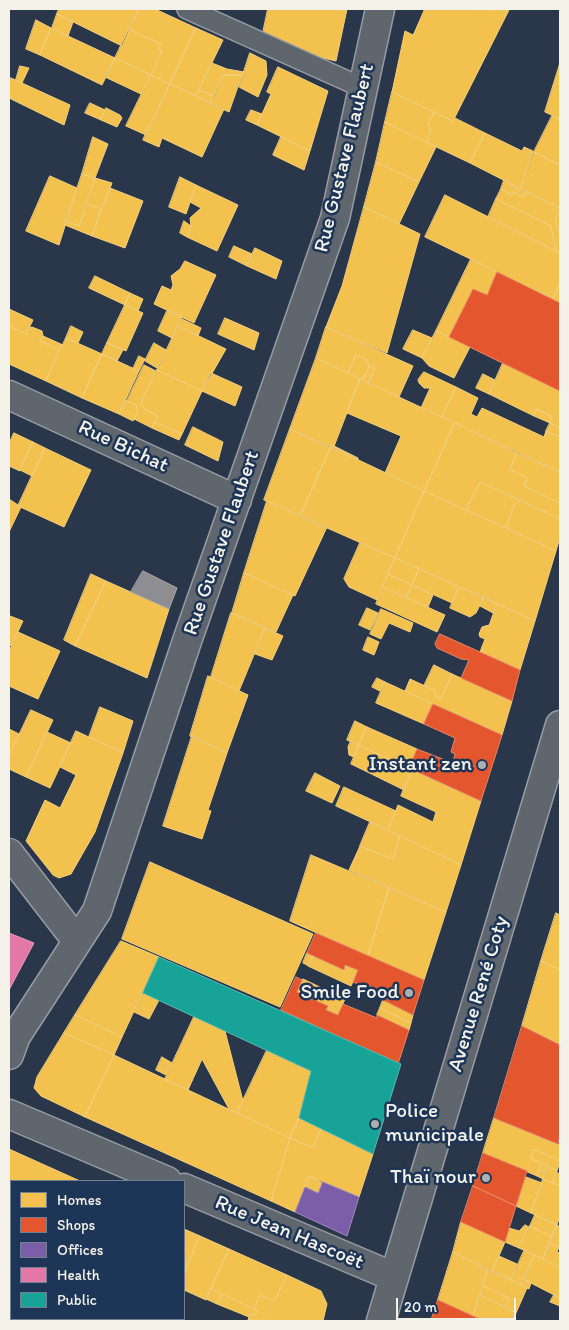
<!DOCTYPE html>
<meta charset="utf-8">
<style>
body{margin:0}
#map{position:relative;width:569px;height:1330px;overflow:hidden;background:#2a374a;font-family:Itim,sans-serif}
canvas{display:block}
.frame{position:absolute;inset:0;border:10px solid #f4f1e8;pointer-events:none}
.legend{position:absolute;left:10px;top:1180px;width:175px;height:140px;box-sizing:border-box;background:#1d3557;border:1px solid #738091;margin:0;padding:6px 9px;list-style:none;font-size:15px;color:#f4f1e8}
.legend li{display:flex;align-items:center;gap:10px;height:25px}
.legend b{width:25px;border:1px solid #738091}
.scale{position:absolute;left:396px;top:1298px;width:120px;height:22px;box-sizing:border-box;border:2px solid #f4f1e8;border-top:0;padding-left:6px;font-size:15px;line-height:18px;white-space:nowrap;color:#f4f1e8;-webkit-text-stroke:4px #1d3557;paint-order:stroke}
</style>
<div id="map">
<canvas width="569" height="1330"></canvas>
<div class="frame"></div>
<ul class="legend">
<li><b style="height:14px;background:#f2c14e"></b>Homes</li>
<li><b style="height:14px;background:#e4572e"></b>Shops</li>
<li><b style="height:14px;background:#7b5ea7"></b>Offices</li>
<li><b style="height:14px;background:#e377a8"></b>Health</li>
<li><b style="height:14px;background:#17a398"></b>Public</li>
</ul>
<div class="scale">20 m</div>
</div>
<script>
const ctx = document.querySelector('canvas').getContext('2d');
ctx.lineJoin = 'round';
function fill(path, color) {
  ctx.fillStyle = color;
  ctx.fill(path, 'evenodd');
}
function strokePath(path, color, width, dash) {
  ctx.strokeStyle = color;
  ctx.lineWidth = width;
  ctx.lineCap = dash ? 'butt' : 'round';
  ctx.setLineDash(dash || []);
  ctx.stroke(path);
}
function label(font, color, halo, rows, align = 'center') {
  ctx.font = font + ' Itim,sans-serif';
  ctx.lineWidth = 5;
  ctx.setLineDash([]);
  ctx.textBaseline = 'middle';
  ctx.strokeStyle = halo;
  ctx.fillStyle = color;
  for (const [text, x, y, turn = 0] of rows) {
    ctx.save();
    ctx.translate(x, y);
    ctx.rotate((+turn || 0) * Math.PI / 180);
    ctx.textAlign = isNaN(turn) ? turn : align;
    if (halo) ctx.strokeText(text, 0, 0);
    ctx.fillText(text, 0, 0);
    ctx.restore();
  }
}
const homes = new Path2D(`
 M59,9H139L122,46L57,14Z
 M139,9H155L196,28L170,84L151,75L162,51L158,49L161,44L129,29Z
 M268,9H347L336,61L310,55L263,33Z
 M425,9L509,10L453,121L392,92L405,31L413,35Z
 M57,14L73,22L68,36L52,28Z
 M36,20L51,28L40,55L26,49Z
 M51,28L115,58L102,85L40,55Z
 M196,28L223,40L196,96L170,84Z
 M129,29L161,44L158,49L162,51L151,75L115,58Z
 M250,53L266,61L267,75L258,97L239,87Z
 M115,58L151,75L141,94L105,77Z
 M212,63L227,69L244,72L242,75H223L213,96L199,90Z
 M560,63V119L545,112Z
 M20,66L29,68L22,83L16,80Z
 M278,67L328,91L310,151L257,125L271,94L267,92Z
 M151,75L170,84L146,135L126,126Z
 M223,75H242L229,112L211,104Z
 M11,78L70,105L64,125L9,98V84Z
 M170,84L224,109L202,157L162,138L159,147L143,140Z
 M199,90L213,96L211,104L196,96Z
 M392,92L434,112L428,124L431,131L426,142L385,122Z
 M90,103L105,110L101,120L85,113Z
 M106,108L120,115L122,118L117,127L101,120Z
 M251,110L262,114L257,125L246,120Z
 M434,112L453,121L455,118L485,133L470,163L426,142L431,131L428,124Z
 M552,116L560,119V165L534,152Z
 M385,122L436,147L419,182L376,162Z
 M485,133L522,151L524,147L533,151L521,189L470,163Z
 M93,137L108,144L95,178L82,174Z
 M281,137L310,151L304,170L273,155Z
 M534,152L560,165V208L521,189Z
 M376,162L419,182L399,224L364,207Z
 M82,174L95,178L79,226L66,221Z
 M50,176L77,188L59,245L26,231Z
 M180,177L196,185L186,214L169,207Z
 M95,178L112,183L102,209L87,204Z
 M504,180L516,187L512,195L501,189Z
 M196,185L238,205L217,251L187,237L191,226L190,218L201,208L190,202Z
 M516,187L526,192L524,197L514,192Z
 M110,188L143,201L125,248L92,236Z
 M501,189L512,195L514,192L524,197L526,192L560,208L555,221L560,234V253L556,251L551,226L496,199Z
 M445,195L560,253V283L553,299L425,237Z
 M496,199L551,226L556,251L488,217Z
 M87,204L102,209L92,236L65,225L66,221L79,226Z
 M364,207L420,234L387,353L326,327L342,286Z
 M560,210V234L555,221Z
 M184,221L191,226L187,237L180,233Z
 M234,246L252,254L247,266L229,257Z
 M255,248L282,261L276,279L247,266Z
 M471,259L497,272L487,295L473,289L449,337L436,331Z
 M185,261L216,275L194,323L154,304L162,286L171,290L173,285L171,276L180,269Z
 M95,276L130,293L125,305L89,288Z
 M560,283V303L553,299Z
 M130,293L143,299L138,311L125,305Z
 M125,305L143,313L126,351L107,343Z
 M9,309L33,320L26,334L9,326Z
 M167,311L182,317L172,338L158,331Z
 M225,318L259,333L254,350L218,334Z
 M182,319L201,328L198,336L178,326Z
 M9,326L26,334L28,328L32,327L42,331L43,336L40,341L60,350L46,381L9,364Z
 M71,326L83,332L78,343L66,338Z
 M178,326L226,349L202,391L157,370Z
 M326,327L413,366L399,397L368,383L375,368L369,365L367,360L356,355L348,373L316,358Z
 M413,330L432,338L422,358L403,349Z
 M436,331L470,347L454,378L429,366L422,358Z
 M43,336L63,345L60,350L40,341Z
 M66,338L102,354L82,398L46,381Z
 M107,343L123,350L117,361L102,354Z
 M154,343L166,350L157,368L145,361Z
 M102,354L139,371L119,414L82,398Z
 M356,355L367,360L370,366L363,380L348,373Z
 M139,356L145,359L139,371L133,369Z
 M316,358L360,379L333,449L290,429Z
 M503,363L560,391V428L550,423L552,417L537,409L534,416L489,394Z
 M144,365L156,371L141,403L144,409L158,416L152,428L134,419L138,411L136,405L127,401Z
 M370,366L375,368L368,383L363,380Z
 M157,370L202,391L182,434L155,422L158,416L144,409L141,403Z
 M424,372L456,387L442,417L421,408L430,388H424L419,383L418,380Z
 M211,373L242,387L235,406L202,391Z
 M483,374L495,380L489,394L476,388Z
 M360,379L455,423L424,491L385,473L401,436L347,413Z
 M456,387L478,398L471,414L477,417L482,408L544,437L546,431L560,437V472L442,417Z
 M125,400L136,405L138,411L133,421L119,414Z
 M537,409L552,417L550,423L534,416Z
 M155,422L182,434L179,440L152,428Z
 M455,423L517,453L510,470L528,478L524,486L560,503V519L480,482L466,510L424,491Z
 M550,423L560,428V437L546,431Z
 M193,427L223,442L218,461L185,445Z
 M290,429L331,447L300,516L264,500Z
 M14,433L33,442L20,471L9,466V444Z
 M33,442L45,448L32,476L20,470Z
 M334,446L358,458V460L333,449Z
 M331,447L424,491L395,558L300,516Z
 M45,448L91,470L64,527L18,506Z
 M517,453L560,472V503L524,486L528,478L510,470Z
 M480,482L520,500L514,505L506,528L466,510Z
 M424,491L556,551L535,621L395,558Z
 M9,499L21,507L9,532Z
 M520,500L560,519V537L556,551L506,528L514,505Z
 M267,501L327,527L295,596L244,573Z
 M360,543L395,558L377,600L349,587L344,579Z
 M395,558L419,569L412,585L388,574Z
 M419,569L459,587L452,603L412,585Z
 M244,573L293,595L276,632L232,613Z
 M91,574L106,581L75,646L64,640Z
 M388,574L412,585L406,598L383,587Z
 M106,581L169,609L147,678L75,646Z
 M412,585L433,595L428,607L406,598Z
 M383,587L445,615L437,632L376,604Z
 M459,587L484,597L476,613L470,617L450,608Z
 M484,597L497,604L493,613L480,606Z
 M497,604L535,621L520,670L480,652L485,639L480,637L479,634L482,627L489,625Z
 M367,608L378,613L370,630L359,625Z
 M381,609L413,623L410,632L389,623L381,639L370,634Z
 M231,613L265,628L239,691L211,677Z
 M10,616L23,621L11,646L9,644Z
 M265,628L283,636L272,660L255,654Z
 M18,632L60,651L38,699L9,686V652Z
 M368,637L379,642L374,655L363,650Z
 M434,665L452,674L441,699L435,696L436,691L424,686Z
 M452,674L512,701L502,735L405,691L410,679L436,691L435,696L441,699Z
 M208,676L248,695L227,753L190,736Z
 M377,678L385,682L380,691L372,687Z
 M385,682L433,704L424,724L376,703Z
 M100,707L133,721L123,753L89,737Z
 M31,710L53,720L26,777L9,769V756Z
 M355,721L367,727L359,745L347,740Z
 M367,727L417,749L409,768L359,745Z
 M9,729L19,734L9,756Z
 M76,731L123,753L95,832L71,874L59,878L53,875L26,841L45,800L60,808L76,775L60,767Z
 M47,732L71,743L50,788L26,777Z
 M192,736L227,753L208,810L211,811L202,839L163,826Z
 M351,741L359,745L354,757L349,755L348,747Z
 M359,745L412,770L404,790L351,764Z
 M412,770L481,801L461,865L388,830L398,805L433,822L436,812L401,796Z
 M315,773L340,786L332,803L306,791Z
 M344,787L396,811L388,830L336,806Z
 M370,822L400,836L393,859L360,846Z
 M400,836L461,865L446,912L349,870L360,846L393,859Z
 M311,855L389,888L368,956L290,921Z
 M150,862L313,934L280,1007L122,939Z
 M389,888L446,912L424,980L368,956Z
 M556,913L560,915V970L541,961Z
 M121,941L159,957L122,1037L75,1015Z
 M307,953L313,956L309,966L303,963Z
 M313,956L344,970L345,965L358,970L351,986L308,966Z
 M541,961L560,970V1045L522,1026Z
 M303,979L345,999L338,1015L326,1010L328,1006L297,992Z
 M143,993L159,1000L149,1019L134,1012Z
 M383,1000L413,1015L411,1023L380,1008Z
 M380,1008L411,1023L409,1030L377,1015Z
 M75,1015L122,1037L114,1055L64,1033Z
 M194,1017L225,1031L243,1101L237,1113L229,1109L202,1059L188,1090L165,1079Z
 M64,1033L114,1055L85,1117L41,1096L34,1088L37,1077Z
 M267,1050L311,1071L299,1118L290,1138L237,1113Z
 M114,1055L290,1138L271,1201L85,1117Z
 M162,1057L172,1063L166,1075L156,1070Z
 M299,1118L321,1129L313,1148L290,1138Z
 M494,1118L560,1145V1161L534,1149L531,1158L541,1163L537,1176L483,1153Z
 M321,1129L373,1154L359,1197L309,1176L295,1212L271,1201L290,1138L313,1148Z
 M9,1149L80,1181H11V1210L9,1209Z
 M534,1149L560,1161L557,1171L531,1158Z
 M541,1163L548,1166L545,1172L539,1170Z
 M548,1166L557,1171L552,1183L543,1179Z
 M539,1170L545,1172L543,1179L537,1176Z
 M556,1172L560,1174V1186L552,1183Z
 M309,1176L322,1183L318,1193L305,1187Z
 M526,1177L542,1183L531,1213L516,1206Z
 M543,1179L560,1186V1216L557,1225L531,1213Z
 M11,1213V1240L9,1239V1218Z
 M535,1215L557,1225L552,1237L530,1226Z
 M461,1222L505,1242L492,1272L453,1252Z
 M525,1225L529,1227L519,1248L505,1242L509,1228L519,1231Z
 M557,1225L560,1227L559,1247L549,1243Z
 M530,1226L552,1237L543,1259L519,1248Z
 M184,1229L200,1236L184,1273Z
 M200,1236L229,1249L206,1300L184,1290V1273Z
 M549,1243L559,1247L557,1252L560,1253V1267L543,1259Z
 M229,1249L287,1275L274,1301L260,1295L254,1309L211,1289Z
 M524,1251L535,1255L521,1285L511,1280Z
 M453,1252L488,1269L473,1316L438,1300Z
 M535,1255L560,1267V1298L523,1279Z
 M499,1256L517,1264L511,1280L492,1272Z
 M488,1269L527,1288L516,1313L505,1307L509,1298L483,1286Z
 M287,1275L321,1291L327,1304L323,1321L248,1320L250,1314L254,1316L258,1311L254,1309L260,1295L274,1301Z
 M523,1279L531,1283L529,1289L521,1285Z
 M483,1286L509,1298L505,1307L480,1295Z
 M211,1289L222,1294L217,1304L206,1299Z
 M222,1294L254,1309L258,1311L254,1316L250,1314L249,1317L217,1304Z
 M480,1295L516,1313L512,1321H485L473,1316Z
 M554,1295L560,1298V1306L550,1302Z
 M42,1319H79L78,1321H41Z`);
const shops = new Path2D(`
 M497,272L560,303V391L449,337L473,289L487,295Z
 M440,634L520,670L512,701L461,678L469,660L461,659L437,648L435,644Z
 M433,704L502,735L481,801L409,768L417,749L453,763L455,754L451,752L455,738L424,724Z
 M316,933L424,980L413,1015L383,1000L384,996L353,982L358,970L345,965L344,970L307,953Z
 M296,977L302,980L297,992L328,1006L326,1010L338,1015L343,1004L377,1018V1015L409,1030L398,1064L281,1010Z
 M522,1026L560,1045V1136L558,1144L494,1118Z
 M483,1153L527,1171L516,1206L473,1186Z
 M473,1186L516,1206L505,1242L461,1222Z
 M438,1300L473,1316L485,1321H431Z`);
const offices = new Path2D(`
 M323,1182L359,1197L347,1236L295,1212L305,1187L318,1193Z`);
const health = new Path2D(`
 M9,933L34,943L9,990Z`);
const public = new Path2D(`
 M159,957L401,1064L373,1154L299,1118L311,1071L143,993Z`);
const industry = new Path2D(`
 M143,571L177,588L169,609L131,592Z`);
const service = new Path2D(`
 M187,9L363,88`);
const minor = new Path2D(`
 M9,395L237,500
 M9,853L77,941
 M9,1055L16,1036L97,911L187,641L335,218L380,9
 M9,1114L167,1181
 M184,1188L394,1277`);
const secondary = new Path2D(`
 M381,1321L560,725`);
const markers = [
 [482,765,5,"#adb0b1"],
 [409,993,5,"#adb0b1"],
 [375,1124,5,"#adb0b1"],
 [486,1178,5,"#adb0b1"]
];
const streetNames = [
 ["Rue Gustave Flaubert",345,158,-76],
 ["Rue Bichat",123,447,25],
 ["Rue Gustave Flaubert",222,543,-71],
 ["Avenue René Coty",479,994,-73],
 ["Rue Jean Hascoët",289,1233,23]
];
const poiNames = [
 ["Instant zen",472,765],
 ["Smile Food",399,993],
 ["Police",385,1112,"left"],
 ["municipale",385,1136,"left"],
 ["Thaï nour",476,1178]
];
fill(homes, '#f2c14e');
strokePath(homes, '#f3cf7c', 1);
fill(shops, '#e4572e');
strokePath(shops, '#e98566', 1);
fill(offices, '#7b5ea7');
strokePath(offices, '#9f8aba', 1);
fill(health, '#e377a8');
strokePath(health, '#e89cbb', 1);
fill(public, '#17a398');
strokePath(public, '#59bab0', 1);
fill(industry, '#8d8d92');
strokePath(industry, '#acabac', 1);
strokePath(service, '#979ca3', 22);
strokePath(minor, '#979ca3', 31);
strokePath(secondary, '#979ca3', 31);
strokePath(service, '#60666e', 19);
strokePath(minor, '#60666e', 28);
strokePath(secondary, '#60666e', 28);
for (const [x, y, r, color] of markers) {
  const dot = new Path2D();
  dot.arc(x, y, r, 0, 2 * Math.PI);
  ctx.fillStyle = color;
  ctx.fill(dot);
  strokePath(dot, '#1d3557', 2);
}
label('21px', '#f4f1e8', '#1d3557', streetNames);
label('21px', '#f4f1e8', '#1d3557', poiNames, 'right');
</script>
